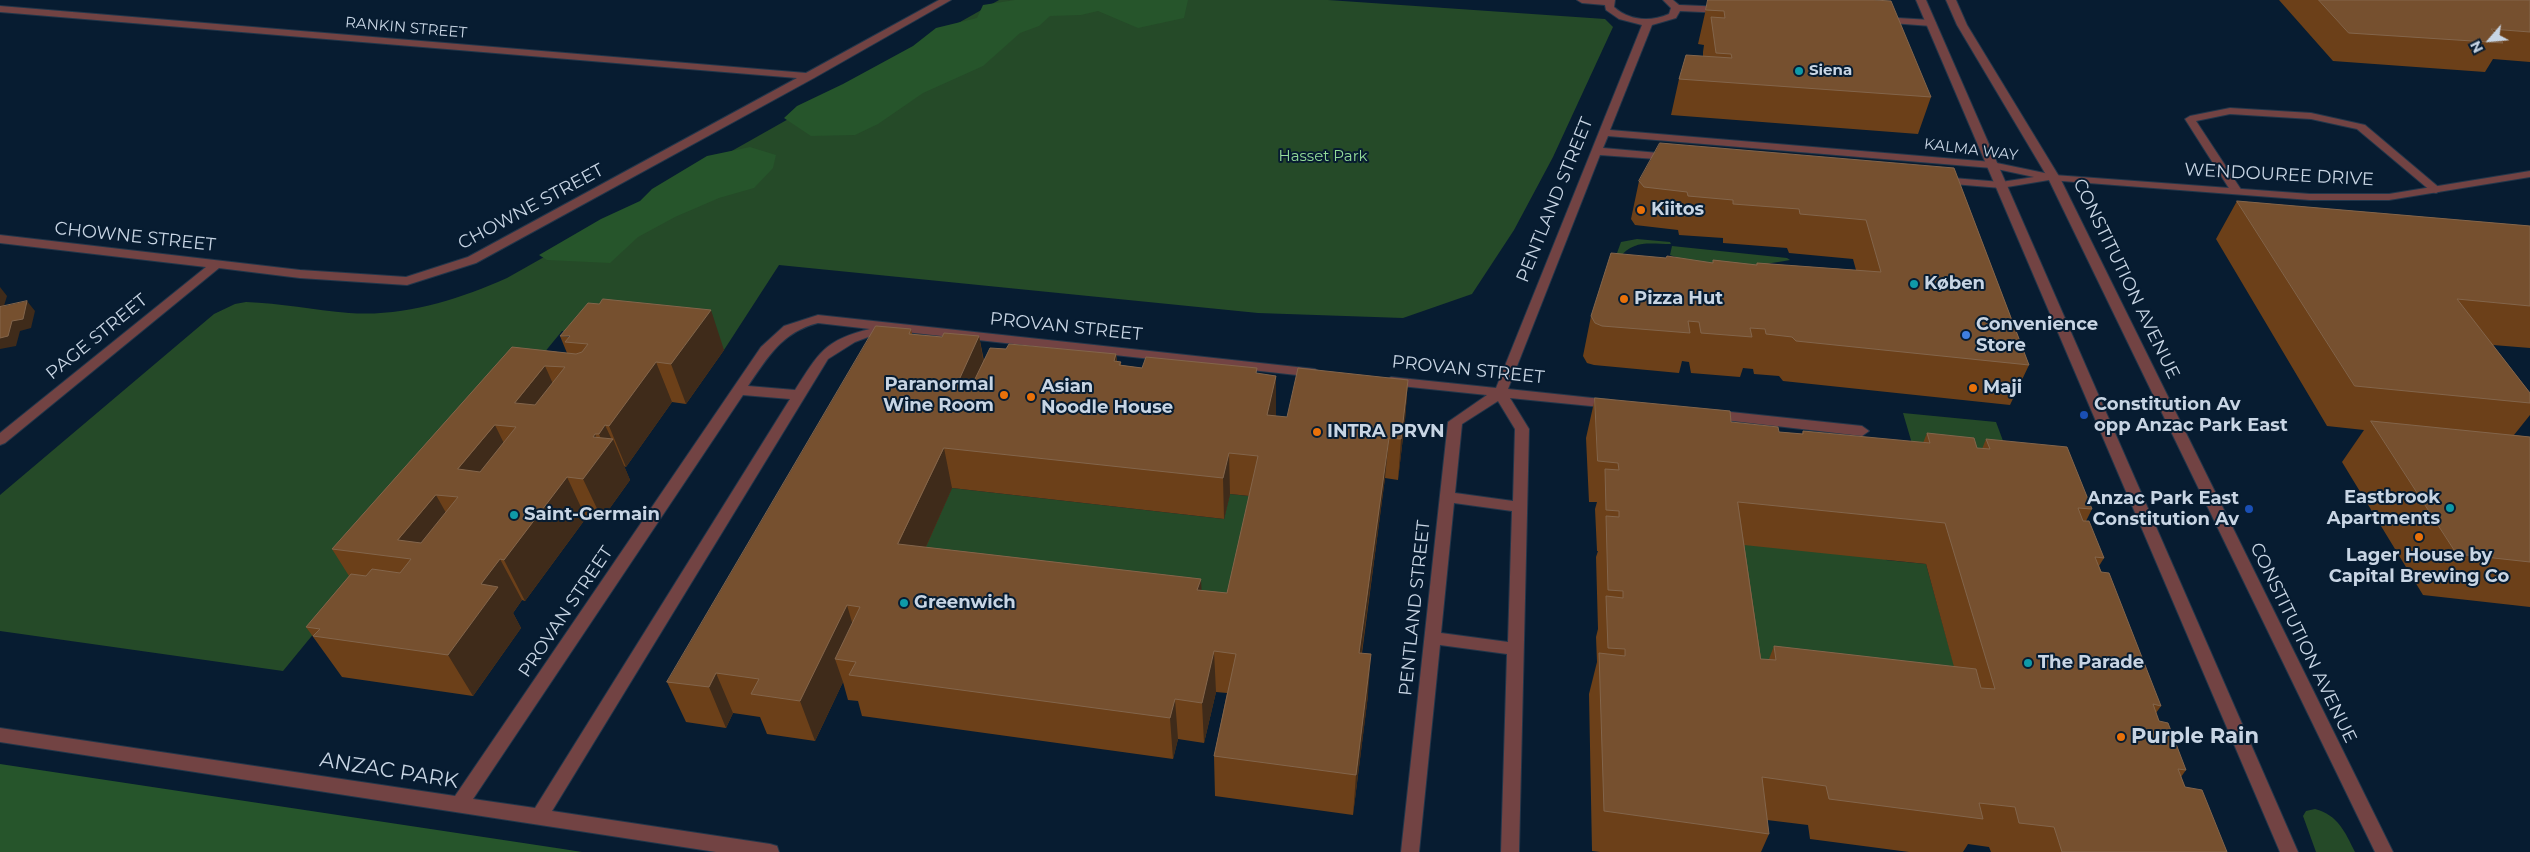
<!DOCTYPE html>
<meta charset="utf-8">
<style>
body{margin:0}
#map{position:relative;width:2530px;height:852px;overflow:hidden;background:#071c31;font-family:Montserrat,sans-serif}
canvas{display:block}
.north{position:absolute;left:2465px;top:15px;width:50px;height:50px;-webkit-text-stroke:4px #071c31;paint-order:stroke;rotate:243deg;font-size:14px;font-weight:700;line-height:20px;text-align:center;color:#c8d5e4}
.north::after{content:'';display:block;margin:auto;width:18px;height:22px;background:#c8d5e4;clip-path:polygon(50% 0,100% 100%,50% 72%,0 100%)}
</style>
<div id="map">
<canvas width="2530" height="852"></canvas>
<div class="north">N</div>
</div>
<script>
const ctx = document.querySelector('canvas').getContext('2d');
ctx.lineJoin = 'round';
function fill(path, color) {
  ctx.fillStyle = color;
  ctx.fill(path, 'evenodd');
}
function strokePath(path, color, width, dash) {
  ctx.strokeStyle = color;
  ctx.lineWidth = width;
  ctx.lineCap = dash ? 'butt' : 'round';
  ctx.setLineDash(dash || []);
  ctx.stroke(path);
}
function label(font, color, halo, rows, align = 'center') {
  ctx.font = font + ' Montserrat,sans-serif';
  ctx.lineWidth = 4;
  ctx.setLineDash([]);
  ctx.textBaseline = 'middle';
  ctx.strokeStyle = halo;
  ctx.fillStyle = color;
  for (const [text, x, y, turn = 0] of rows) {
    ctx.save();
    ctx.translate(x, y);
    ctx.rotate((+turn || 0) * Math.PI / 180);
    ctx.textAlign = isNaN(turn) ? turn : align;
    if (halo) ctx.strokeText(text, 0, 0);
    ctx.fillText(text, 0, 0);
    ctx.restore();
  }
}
const green = new Path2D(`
 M999,0H1328L1605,19L1613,27L1553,157L1514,230L1472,294L1403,318L1258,313L779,265L724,350L562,331L283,671L0,631V495L214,314L235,304L246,302C280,303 314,310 349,313C404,317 457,300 507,278Z
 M1637,239L1670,242L1671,244C1650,244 1634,239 1619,258L1617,253L1621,242Z
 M1672,246L1787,258L1790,260C1742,268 1717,272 1670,255Z
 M1903,413L1996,422L2015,473L1918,464Z
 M952,488L1224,519L1230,494L1258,497L1228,634L909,585Z
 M1873,508L1886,560L1926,564L1972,730L1765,731L1723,525Z
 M2315,809C2338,815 2345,832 2355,852H2316L2303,816L2306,811Z`);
const forest = new Path2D(`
 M1015,0H1188L1184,18L1138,28L1098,11L1081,15L1050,16L1039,26L1020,33L983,66L923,93L878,124L855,135L811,136L784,118L797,106L843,84L913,46L936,28L977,18L983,5Z
 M750,147L776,155L773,168L754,188L719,198L675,217L638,237L610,263L547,260L539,255L601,219L640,201L652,189L707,156Z
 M0,764L563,849L582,852H0Z`);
const service = new Path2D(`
 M2230,108L2311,113L2365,125L2442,190L2436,193L2432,192L2357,129L2311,119L2230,114L2196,121L2242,191L2240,193H2232L2185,119L2190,116Z`);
const minor = new Path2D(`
 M939,0H951L814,78L476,263L407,285L300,278L219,268L5,443L0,445V433L206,267L0,243V235L300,270L406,277L468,257L797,78L0,12V6L806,73Z
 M1577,0H1615L1614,7C1630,21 1650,22 1669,14L1671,8L1663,0H1673L1679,5L1725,7L1730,10L1725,13L1680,11L1676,18L1652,25L1610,130L1992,162L2054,175L2310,194H2389L2530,171V177L2389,200H2310L2049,180L2001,188L1941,183L1935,180L1941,177L2001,182L2034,177L1992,168L1608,136L1603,148L1670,154L1675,157L1670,160L1600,155L1508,389L1611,400L1618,404L1611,408L1510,398L1529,429L1519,852H1501L1507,654L1440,645L1419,852H1401L1448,422L1487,395L1391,385L1384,381L1391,377L1496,388L1642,25L1619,19L1606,10L1605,5L1582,3ZM1498,401L1515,429L1513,501L1455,493L1462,424ZM1454,503L1512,511L1508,642L1441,633Z
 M1881,17L1931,20L1936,23L1931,26L1878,22V18Z
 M818,315L1315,369L1322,373L1315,377L887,330L855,342L828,359L552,811L770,844L777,846L779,852H716L0,742V728L455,796L761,347L784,326ZM818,323L870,329C824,340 819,353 795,390L748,386C768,357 782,332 818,323ZM743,395L790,399L535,808L473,799Z
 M1712,410L1862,426L1869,431L1862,436L1707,418L1705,415Z`);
const tertiary = new Path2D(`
 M1916,0H1926L2298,852H2280Z
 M1946,0H1956L1967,25L2060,178L2393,852H2375L2048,178L1957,25Z`);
const wall = new Path2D(`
 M1708,0L1931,97L1918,134L1671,115L1679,79L1703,57V52L1704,45L1698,44Z
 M2279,0H2530V62L2493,59L2485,72L2333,61Z
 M1954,168L2029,365L2010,405L1783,381L1779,376L1754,374L1753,369L1743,368L1740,377L1691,373L1689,362L1682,361L1679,373L1594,365L1587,363L1583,356L1591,316L1713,262V260L1756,265L1757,263L1856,270L1853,259L1789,253L1787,248L1723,243V238L1679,235L1678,230L1635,225L1631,219L1639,181Z
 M2237,201L2530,226V348L2493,345L2530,393V415L2514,435L2530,437V607L2423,595L2342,462L2364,430L2327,426L2216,239Z
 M911,329L912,334L942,337L979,336L984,361L1006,349L1116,354L1117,361L1121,362V365L1142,368L1257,374L1276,376V416L1287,417L1408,380L1405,420L1398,480L1385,478L1362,653L1368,695L1353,815L1215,796L1214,756L1227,693L1216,692L1204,743L1178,739L1173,759L862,716L858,701L848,700L843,682L815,741L767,734L760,717L733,713L726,728L686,722L667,682ZM952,488L1224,519L1230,494L1249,496L1227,593L1201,590V579L926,547Z
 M560,336L724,350L686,404L672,402L626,467L624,466L630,480L602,519L586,518L525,601L522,600L513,613L521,628L473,696L342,677L306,627L349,576L332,549L512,347L567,353Z
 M1595,398L1731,422L1779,432L1802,434L1803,431L1923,443L1927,433L1977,448L1982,449L1986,439L2092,509L2086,521L2104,558L2099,566L2161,706L2156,713L2159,721L2186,770L2181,777L2185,787L2227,852H1991L1989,847L1968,844L1963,852H1909L1810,839L1808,825L1767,820L1769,834L1761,852H1600L1592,851L1589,694L1597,662L1596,637L1598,629L1596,557L1598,551H1597L1595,509L1597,502H1589L1586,438ZM1744,545L1926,564L1954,667L1774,646L1769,659H1761Z`);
const shadedWall = new Path2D(`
 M0,287L7,296L0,319Z
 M27,301L35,311L31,328L20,331L16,346L0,349V338Z
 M711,310L724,350L686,404L671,364Z
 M979,336L986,376L966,420L959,380Z
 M1116,354L1120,395L1114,361Z
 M656,362L672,402L626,467L609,426Z
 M545,366L563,406L534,443L515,403Z
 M1276,376V416L1267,415Z
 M1408,380L1405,420L1398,480L1401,439Z
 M495,425L515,466L480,510L458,469Z
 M605,425L612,440L613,439L630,480L602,519L583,479L593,437L595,434L603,452L605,449L599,434Z
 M1389,438L1385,478L1356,694L1359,653Z
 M944,448L952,488L909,585L898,544Z
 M1229,453L1230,494L1224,519L1223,478Z
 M567,477L586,518L525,601L504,560Z
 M436,495L459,536L423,580L398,540Z
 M500,559L522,600L513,613L521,628L473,696L448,655L481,584Z
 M1201,579L1203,620L1197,590Z
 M847,605L859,646L835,659L843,682L815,741L800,701Z
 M1214,651L1216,692L1204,743L1202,703Z
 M1371,654L1368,695L1353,815L1356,775Z
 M716,673L733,713L726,728L709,687Z
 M1175,699L1178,739L1173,759L1170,718Z`);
const building = new Path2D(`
 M1708,0H1874L1891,1L1931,97L1679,79L1686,55L1732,58L1731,54L1716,53L1711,17L1725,18L1724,11L1706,10Z
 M2319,0H2530V32L2491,29L2503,43L2349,33Z
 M1660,143L1954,168L2029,365L1796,341L1792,337L1766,334L1765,329L1750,328L1752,337L1701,333L1699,322L1688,321L1690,333L1602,326L1595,323L1591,316L1611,253L1666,258L1667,256L1713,263V260L1757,265V263L1881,272L1866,220L1800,214L1799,209L1733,204V200L1688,196L1687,192L1644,187L1639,181Z
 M2237,201L2530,226V306L2457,299L2530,393V403L2355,386Z
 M603,299L711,310L671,364L656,362L609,426L605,425L599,434H595L593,437L613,439L583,479L567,477L504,560L500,559L481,584L498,587L448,655L313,636L320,629L306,627L351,574L366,576L372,569L400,573L411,559L332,549L512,347L576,354L582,352L588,344L565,342L570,336H560L588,303L599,304ZM545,366L565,367L535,405L515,403ZM495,425L516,427L480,472L458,469ZM436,495L458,497L421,543L398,540Z
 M27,301L23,319L12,321L8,336L0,338V307Z
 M876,326L911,329L909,334L942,337L944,333L979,336L959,380L974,381L990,348L1006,349L1009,344L1116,354L1114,361L1121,362L1119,365L1142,368L1146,357L1257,368L1256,373L1276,376L1267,415L1287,417L1298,368L1408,380L1401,439L1389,438L1359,653L1371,654L1356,775L1214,756L1236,654L1214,651L1202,703L1175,699L1170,718L849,675L856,662L835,659L860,607L847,605L800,701L751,694L759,679L716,673L709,687L667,682ZM944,448L1223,478L1229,453L1258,456L1227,593L1197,590L1201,579L898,544Z
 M1595,398L1730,411L1731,422L1778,427L1779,432L1803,434V431L1930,443L1927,433L1974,438L1977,448L1990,449L1986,439L2067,447L2092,509L2078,508L2083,521H2089L2104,558L2095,557L2101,572L2109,573L2161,706L2153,704L2159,721L2168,723L2186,770L2178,769L2185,787L2202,790L2227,852H2062L2054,827L2019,823L2015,807L1979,803L1983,819L1829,799L1826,786L1762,777L1769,834L1604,811L1599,653L1625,656V649L1608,648L1606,596L1623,598V591L1608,590L1606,516L1619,517V511L1606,510L1605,469L1619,470L1618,463L1598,461ZM1738,502L1945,523L1995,689L1981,688L1976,669L1774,646L1776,660L1761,659Z
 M2371,421L2530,437V562L2457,554Z`);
const markers = [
 [1799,71,5,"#0f9aa8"],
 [1641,210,5,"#e8710a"],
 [1914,284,5,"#0f9aa8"],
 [1624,299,5,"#e8710a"],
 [1966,335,5,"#3f7fe0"],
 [1973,388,5,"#e8710a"],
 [1004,395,5,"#e8710a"],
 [1031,397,5,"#e8710a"],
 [2084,415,5,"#1a4fb4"],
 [1317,432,5,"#e8710a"],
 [2450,508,5,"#0f9aa8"],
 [2249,509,5,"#1a4fb4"],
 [514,515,5,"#0f9aa8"],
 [2419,537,5,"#e8710a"],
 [904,603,5,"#0f9aa8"],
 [2028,663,5,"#0f9aa8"],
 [2121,737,5,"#e8710a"]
];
const farStreetnames = [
 ["RANKIN STREET",406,28,5],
 ["KALMA WAY",1971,150,7]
];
const farPoinames = [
 ["Siena",1809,71]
];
const farParknames = [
 ["Hasset Park",1323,157]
];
const streetNames = [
 ["WENDOUREE DRIVE",2279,175,3],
 ["PENTLAND STREET",1555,200,-68],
 ["CHOWNE STREET",531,207,-28],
 ["CHOWNE STREET",135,237,6],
 ["CONSTITUTION AVENUE",2126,279,64],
 ["PROVAN STREET",1066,327,6],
 ["PAGE STREET",97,337,-39],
 ["PROVAN STREET",1468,370,6],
 ["PENTLAND STREET",1415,608,-84],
 ["PROVAN STREET",566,612,-56],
 ["CONSTITUTION AVENUE",2303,643,64]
];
const poiNames = [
 ["Kiitos",1651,210],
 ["Køben",1924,284],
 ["Pizza Hut",1634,299],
 ["Convenience",1976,325],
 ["Store",1976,346],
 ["Paranormal",994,385,"right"],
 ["Wine Room",994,406,"right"],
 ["Asian",1041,387],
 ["Noodle House",1041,408],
 ["Maji",1983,388],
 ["Constitution Av",2094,405],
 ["opp Anzac Park East",2094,426],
 ["INTRA PRVN",1327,432],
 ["Eastbrook",2440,498,"right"],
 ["Apartments",2440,519,"right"],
 ["Anzac Park East",2239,499,"right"],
 ["Constitution Av",2239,520,"right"],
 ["Saint-Germain",524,515],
 ["Lager House by",2419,556,"center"],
 ["Capital Brewing Co",2419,577,"center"],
 ["Greenwich",914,603],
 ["The Parade",2038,663]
];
const nearPoinames = [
 ["Purple Rain",2131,737]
];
const nearStreetnames = [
 ["ANZAC PARK",389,771,9]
];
fill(green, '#254a28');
fill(forest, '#26552b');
strokePath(service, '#22364a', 2);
strokePath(minor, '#22364a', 2);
strokePath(tertiary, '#22364a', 2);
fill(service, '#724343');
fill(minor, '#724343');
fill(tertiary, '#724343');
fill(wall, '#6c4019');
fill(shadedWall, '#3f2b1a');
fill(building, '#76502f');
strokePath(building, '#83654b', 1);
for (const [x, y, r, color] of markers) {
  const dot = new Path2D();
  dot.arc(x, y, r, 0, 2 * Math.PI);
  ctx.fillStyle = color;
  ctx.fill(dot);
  strokePath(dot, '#071c31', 2);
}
label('15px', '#c8d5e4', '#071c31', farStreetnames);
label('bold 15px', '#c8d5e4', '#071c31', farPoinames, 'left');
label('15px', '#94db98', '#071c31', farParknames);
label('18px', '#c8d5e4', '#071c31', streetNames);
label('bold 18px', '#c8d5e4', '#071c31', poiNames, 'left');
label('bold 21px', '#c8d5e4', '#071c31', nearPoinames, 'left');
label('21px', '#c8d5e4', '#071c31', nearStreetnames);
</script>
